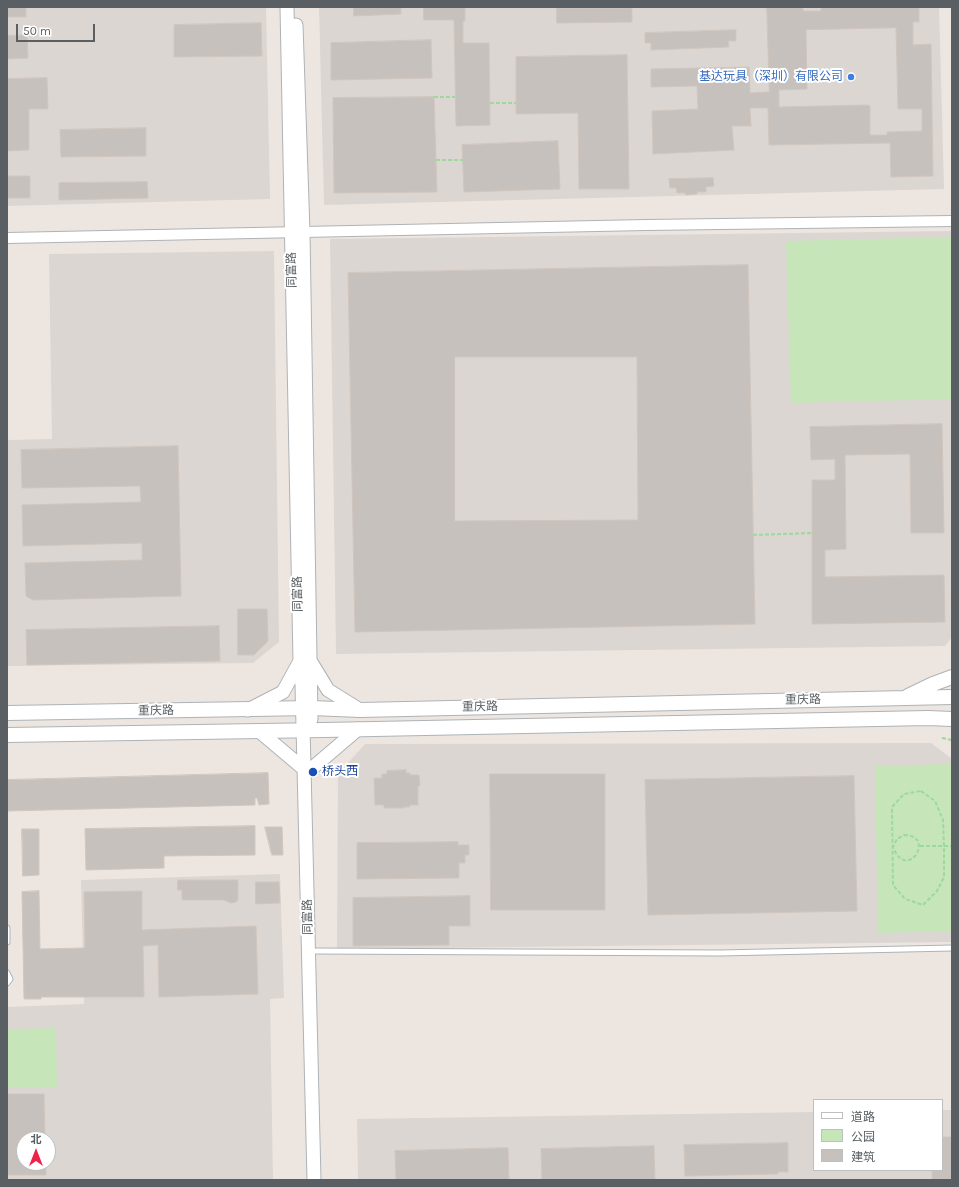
<!DOCTYPE html>
<meta charset="utf-8">
<style>
body{margin:0}
#map{position:relative;width:959px;height:1187px;overflow:hidden;background:#ede6e0;font-family:Karla,"Noto Sans SC",sans-serif}
canvas{display:block}
.frame{position:absolute;inset:0;border:8px solid #595f62;pointer-events:none}
.legend{position:absolute;left:813px;top:1099px;width:130px;height:72px;box-sizing:border-box;background:#fff;border:1px solid #bdbfc0;margin:0;padding:5px 7px;list-style:none;font-size:12px;color:#595f62}
.legend li{display:flex;align-items:center;gap:8px;height:20px}
.legend b{width:20px;border:1px solid #bdbfc0}
.north{position:absolute;left:16px;top:1131px;width:40px;height:40px;box-sizing:border-box;background:#fff;border:1px solid #bdbfc0;border-radius:50%;rotate:0deg;font-size:11px;font-weight:700;line-height:16px;text-align:center;color:#595f62}
.north::after{content:'';display:block;margin:auto;width:14px;height:18px;background:#f1224a;clip-path:polygon(50% 0,100% 100%,50% 72%,0 100%)}
.scale{position:absolute;left:16px;top:24px;width:79px;height:18px;box-sizing:border-box;border:2px solid #595f62;border-top:0;padding-left:5px;font-size:12px;line-height:14px;white-space:nowrap;color:#595f62;-webkit-text-stroke:3px #fff;paint-order:stroke}
</style>
<div id="map">
<canvas width="959" height="1187"></canvas>
<div class="frame"></div>
<ul class="legend">
<li><b style="height:5px;background:#fff"></b>道路</li>
<li><b style="height:11px;background:#c6e6ba"></b>公园</li>
<li><b style="height:11px;background:#c7c1bd"></b>建筑</li>
</ul>
<div class="north">北</div>
<div class="scale">50 m</div>
</div>
<script>
const ctx = document.querySelector('canvas').getContext('2d');
ctx.lineJoin = 'round';
function fill(path, color) {
  ctx.fillStyle = color;
  ctx.fill(path, 'evenodd');
}
function strokePath(path, color, width, dash) {
  ctx.strokeStyle = color;
  ctx.lineWidth = width;
  ctx.lineCap = dash ? 'butt' : 'round';
  ctx.setLineDash(dash || []);
  ctx.stroke(path);
}
function label(font, color, halo, rows, align = 'center') {
  ctx.font = font + ' Karla,"Noto Sans SC",sans-serif';
  ctx.lineWidth = 4;
  ctx.setLineDash([]);
  ctx.textBaseline = 'middle';
  ctx.strokeStyle = halo;
  ctx.fillStyle = color;
  for (const [text, x, y, turn = 0] of rows) {
    ctx.save();
    ctx.translate(x, y);
    ctx.rotate((+turn || 0) * Math.PI / 180);
    ctx.textAlign = isNaN(turn) ? turn : align;
    if (halo) ctx.strokeText(text, 0, 0);
    ctx.fillText(text, 0, 0);
    ctx.restore();
  }
}
const industrial = new Path2D(`
 M7,7H266L270,199L7,206Z
 M319,7H939L944,189L324,205Z
 M952,231V637L945,646L336,654L330,239Z
 M274,251L279,642L253,663L7,666V440L52,439L49,254Z
 M931,743L952,759V942L337,949L338,774L365,744Z
 M280,874L284,998L270,999L273,1180H7V1007L84,1004L81,880ZM24,1139H48V1163H24Z
 M942,1110H952V1180H358L357,1119L814,1112V1170H942Z`);
const green = new Path2D(`
 M952,237V399L791,403L786,241Z
 M952,764V931L878,933L875,766Z
 M56,1028L57,1087H7V1029Z`);
const building = new Path2D(`
 M7,7H26V17H7Z
 M354,7H401V14L354,16Z
 M424,7H465V21H463V43H489L490,125L456,126L454,20H424Z
 M767,7H803V11H821V7H919V22H913V45L931,44L933,176L891,177L890,143L769,145L768,108H750L751,126H732L734,150L653,154L652,111L698,109L697,86L651,87V69L749,67L750,93L769,92ZM896,28L898,109H922V131L887,132V135H870V106L867,105L779,107V90L807,89L806,30Z
 M557,8H632V22L557,23Z
 M261,23L262,56L174,57V25Z
 M736,30V41H728L729,47L651,50V43H645V33Z
 M27,35L28,58L7,59V36Z
 M431,40L432,78L331,80V43Z
 M627,55L629,189H579L578,113L516,114V57Z
 M47,78L48,109H29V150L7,151V79Z
 M434,97L437,192L334,193L333,98Z
 M146,128V156L61,157L60,130Z
 M558,141L560,189L464,192L462,145Z
 M7,176H30V198H7Z
 M713,178L714,186L706,187V192H697V194L686,195L685,193H677L676,188H670L669,179Z
 M147,182L148,198L59,200V183Z
 M748,265L755,624L355,632L348,273ZM455,357H637L638,520L455,521Z
 M942,424L944,533H911L910,454L845,455L846,549L825,550V577L944,575L945,622L812,624V480H835V459L811,460L810,427Z
 M178,446L181,596L33,600L26,596L25,563L142,560V543L23,546L22,505L141,502L140,486L22,488L21,450Z
 M238,609H267L268,641L254,655H238Z
 M219,626L220,661L27,665L26,630Z
 M406,770V773H410V775H419L420,786H418V805H410V807H404V808H384V805H375L374,778H382V774H387V771Z
 M268,773L269,804L259,805L257,798H255V805L7,811V780Z
 M490,774H605V910H491Z
 M854,776L857,911L648,915L645,780Z
 M255,826V855L164,856V868L86,870L85,829Z
 M265,827H282L283,855H272Z
 M22,829H39V875L23,876Z
 M458,842V845H469V855H465V863H459V878L357,879V843Z
 M178,880H238V900L236,902L231,903L224,900H182V890H178Z
 M256,882H279L280,903L256,904Z
 M39,891L40,949L85,948L84,892L142,891V930L256,926L258,994L159,997L158,945L143,946L144,997H41V999H24L22,892Z
 M470,896V926H449V945L353,946V898Z
 M7,1094H44L45,1139H24V1163H46V1175H7Z
 M942,1137H952V1180H932V1170H942Z
 M788,1143V1172H778V1174L685,1176L684,1145Z
 M654,1146L655,1180H542L541,1149Z
 M508,1148L509,1180H396L395,1151Z`);
const path = new Path2D(`
 M434,97H455
 M490,103H516
 M436,160H463
 M753,535L812,533
 M942,738L952,740
 M921,791L935,801L943,820L944,848V877L937,891L923,905L905,899L893,885L892,807L904,794Z
 M904,835C937,835 907,883 893,847L897,839Z
 M920,846H952`);
const service = new Path2D(`
 M7,928V942
 M315,951L720,953L952,948
 M7,973L10,979L7,983`);
const minor = new Path2D(`
 M7,238L646,225L952,221`);
const tertiary = new Path2D(`
 M287,7L300,661L302,685L314,1180
 M296,25L303,232L311,719
 M311,662L328,690L360,710
 M248,710L283,692L300,661
 M259,731L304,769
 M310,770L358,729`);
const secondary = new Path2D(`
 M908,696L933,684L952,677
 M7,713L312,708L360,710L952,697
 M7,735L324,730L928,718L952,719`);
const markers = [
 [851,77,4,"#3f7fe0"],
 [313,772,5,"#1a4fb4"]
];
const shopNames = [
 ["基达玩具（深圳）有限公司",843,77]
];
const streetNames = [
 ["同富路",292,270,-91],
 ["同富路",298,594,-91],
 ["重庆路",803,700,-1],
 ["重庆路",480,707,-1],
 ["重庆路",156,711,-1],
 ["同富路",308,917,-91]
];
const transitNames = [
 ["桥头西",322,772]
];
fill(industrial, '#dbd6d2');
fill(green, '#c6e6ba');
fill(building, '#c7c1bd');
strokePath(building, '#d1c6be', 1);
strokePath(service, '#aeb3b7', 7);
strokePath(minor, '#aeb3b7', 12);
strokePath(tertiary, '#aeb3b7', 15);
strokePath(secondary, '#adb3b7', 16);
strokePath(path, '#9dd89d', 2, [4, 2]);
strokePath(service, '#fff', 5);
strokePath(minor, '#fff', 10);
strokePath(tertiary, '#fff', 13);
strokePath(secondary, '#fff', 14);
for (const [x, y, r, color] of markers) {
  const dot = new Path2D();
  dot.arc(x, y, r, 0, 2 * Math.PI);
  ctx.fillStyle = color;
  ctx.fill(dot);
  strokePath(dot, '#fff', 1.5);
}
label('12px', '#366cbe', '#fff', shopNames, 'right');
label('12px', '#595f62', '#fff', streetNames);
label('12px', '#164399', '#fff', transitNames, 'left');
</script>
